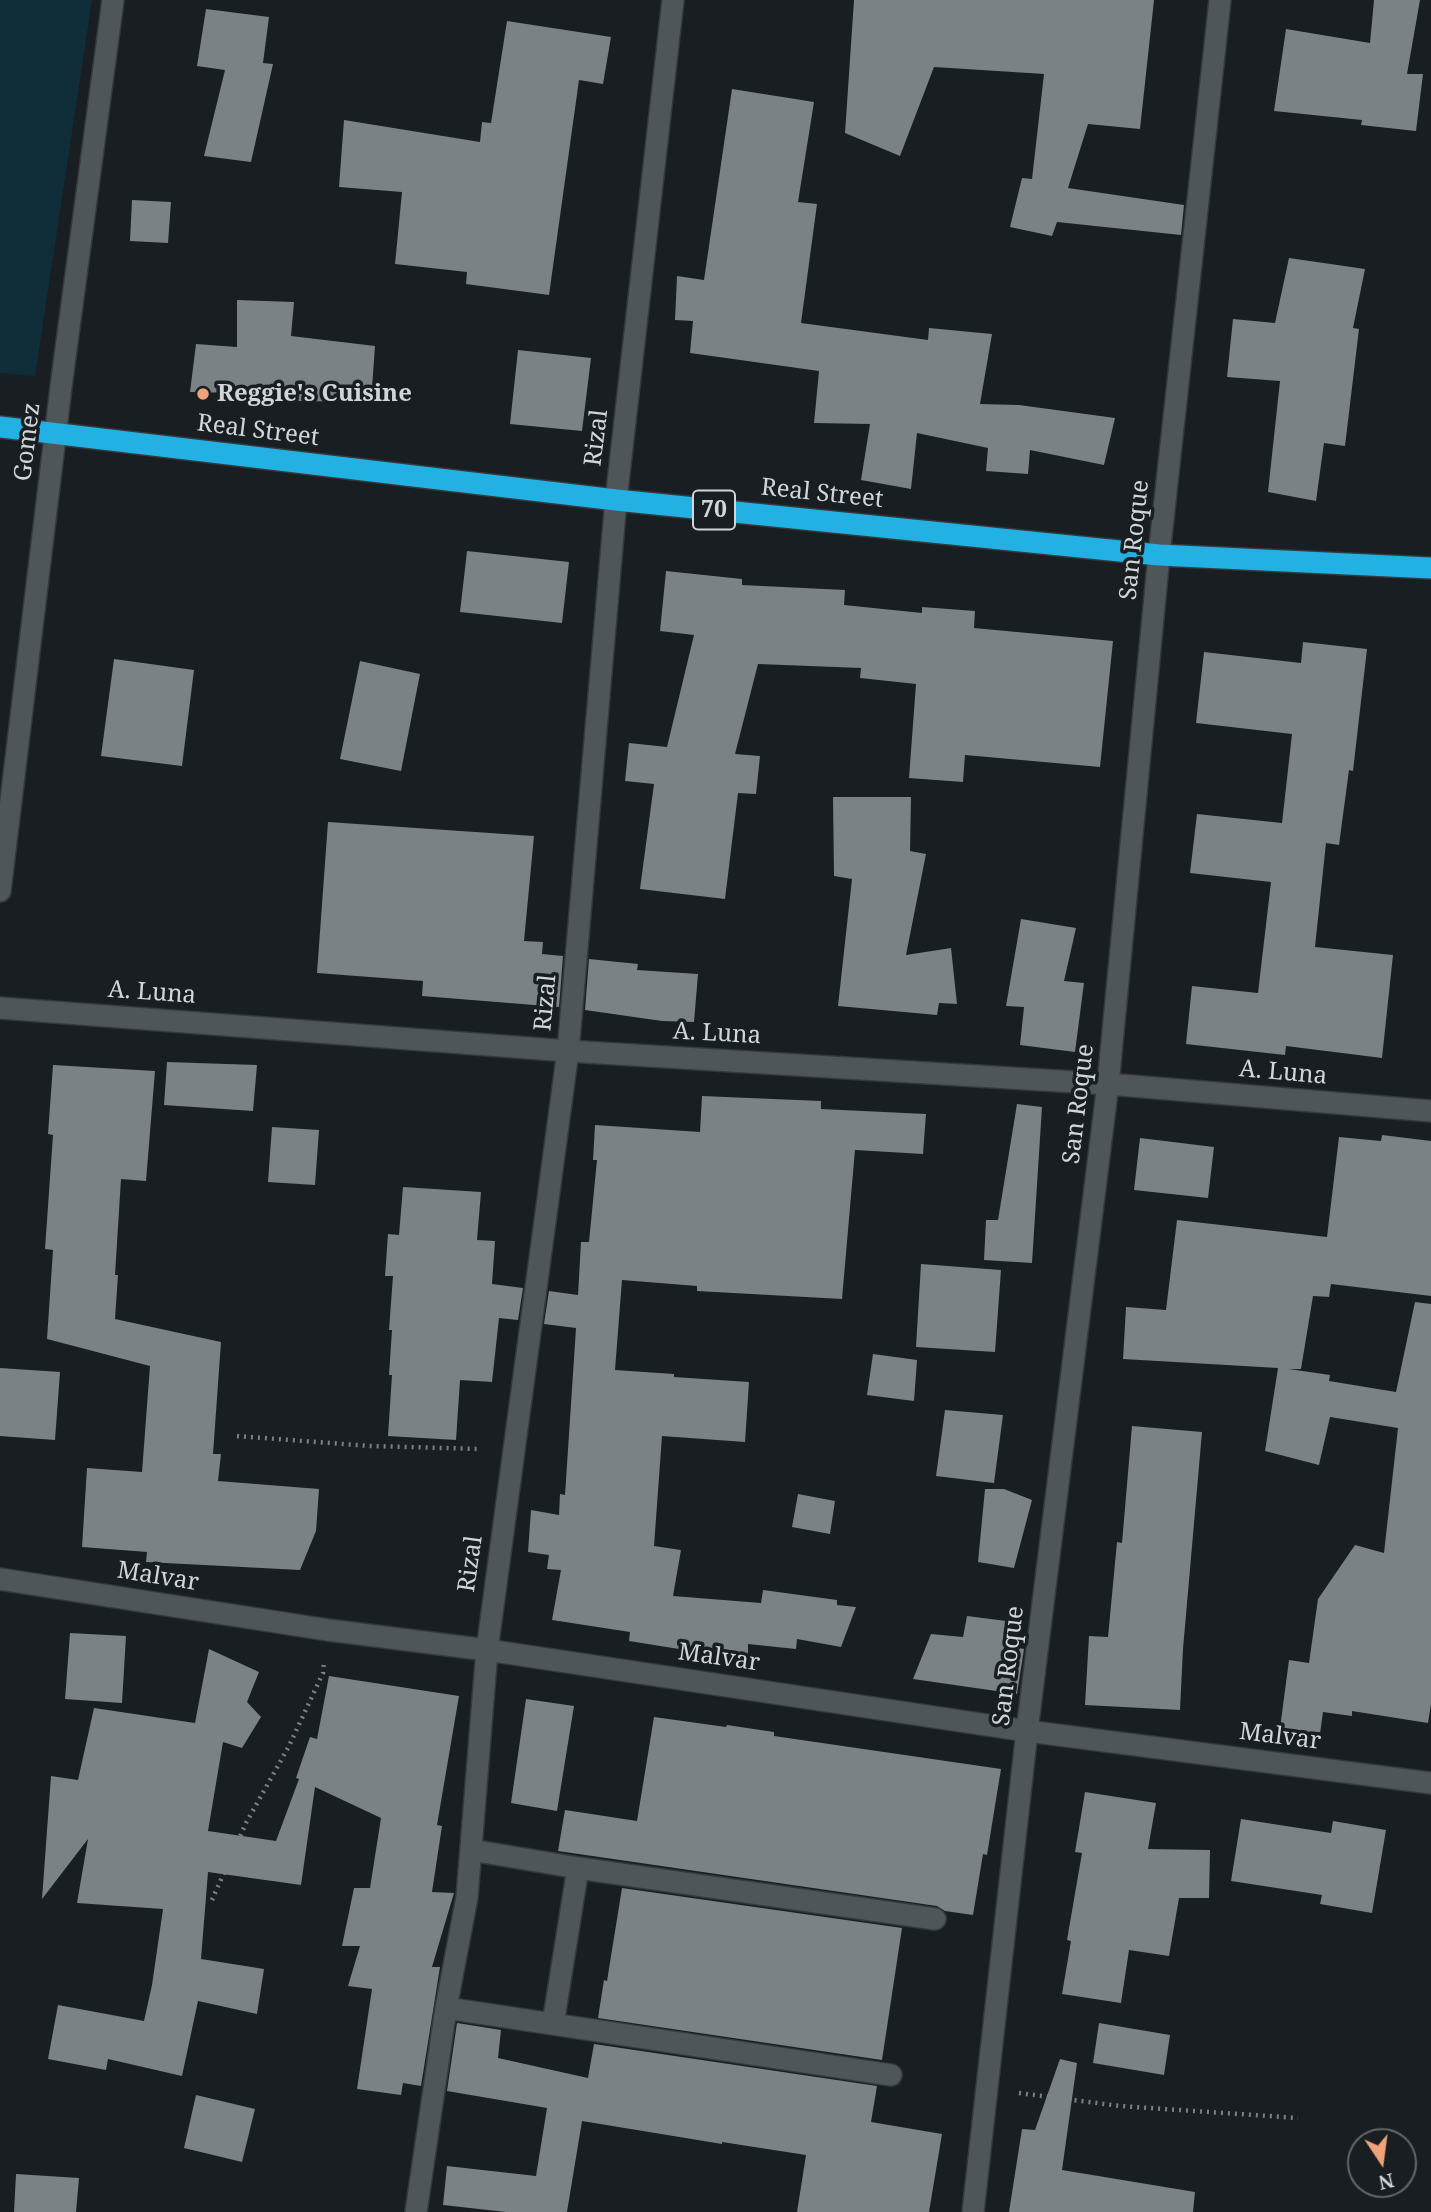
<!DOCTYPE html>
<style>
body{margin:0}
#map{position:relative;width:1431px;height:2212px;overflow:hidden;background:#181e21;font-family:"Noto Serif",serif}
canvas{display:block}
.north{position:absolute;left:1347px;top:2128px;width:70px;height:70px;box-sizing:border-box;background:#181e21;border:2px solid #62676a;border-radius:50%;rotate:167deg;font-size:19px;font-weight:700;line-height:28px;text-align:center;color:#d1d5d7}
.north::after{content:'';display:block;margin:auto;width:24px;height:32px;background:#f0a27a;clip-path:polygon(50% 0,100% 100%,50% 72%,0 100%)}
</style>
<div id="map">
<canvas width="1431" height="2212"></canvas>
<div class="north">N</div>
</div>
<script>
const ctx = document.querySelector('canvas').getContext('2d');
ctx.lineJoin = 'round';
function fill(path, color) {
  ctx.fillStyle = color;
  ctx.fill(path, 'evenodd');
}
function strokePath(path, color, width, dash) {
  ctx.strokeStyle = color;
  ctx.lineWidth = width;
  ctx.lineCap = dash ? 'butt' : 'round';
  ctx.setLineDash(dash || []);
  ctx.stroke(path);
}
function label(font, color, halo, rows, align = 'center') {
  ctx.font = font + ' "Noto Serif",serif';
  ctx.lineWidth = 7;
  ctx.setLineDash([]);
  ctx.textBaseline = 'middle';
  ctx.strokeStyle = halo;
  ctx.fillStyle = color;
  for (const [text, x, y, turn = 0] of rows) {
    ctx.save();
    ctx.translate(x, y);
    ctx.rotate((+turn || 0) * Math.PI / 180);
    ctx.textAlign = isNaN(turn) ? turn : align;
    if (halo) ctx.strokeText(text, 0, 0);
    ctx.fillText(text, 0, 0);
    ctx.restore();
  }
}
const green = new Path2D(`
 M0,0H92L35,376L0,373Z`);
const building = new Path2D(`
 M854,0H1154L1140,129L1088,124L1068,188L1184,205L1181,235L1057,222L1052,236L1010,227L1022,178L1032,179L1044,74L934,67L900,156L845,133Z
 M1374,0H1420L1407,74H1423L1416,131L1361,125L1362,120L1274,111L1286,29L1370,43Z
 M206,9L269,17L263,63L273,64L251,162L204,156L225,70L197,66Z
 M507,21L611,37L603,84L579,80L549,295L466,284L467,272L395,264L402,192L339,187L344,120L480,142L482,122L491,123Z
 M732,89L814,102L798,202L817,204L801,323L928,340L929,328L992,334L980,404L1019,405L1115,418L1104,465L1030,450L1028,474L986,471L988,448L917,433L911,489L861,480L870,424L814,423L819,371L690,353L693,321L675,320L677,276L704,280Z
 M132,200L171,202L168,243L130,241Z
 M1289,258L1365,269L1353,328L1359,329L1345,446L1324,443L1316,501L1268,492L1280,381L1227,377L1233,319L1275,323Z
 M237,300L294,302L291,336L375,346L371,402L297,401L298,394L190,392L196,344L237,347Z
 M518,350L591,358L582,431L510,424Z
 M467,551L569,562L562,623L460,612Z
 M666,571L742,579V585L845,590L844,605L922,613V607L975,611L974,628L1113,641L1100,767L965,755L963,782L909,778L916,684L860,678L861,668L758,664L735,754L760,756L756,794L738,793L725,899L640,889L654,784L625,781L629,743L667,747L694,635L660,631Z
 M1303,642L1367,649L1353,771L1349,770L1339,845L1326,843L1315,947L1393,955L1382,1058L1286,1046L1285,1055L1186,1044L1192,986L1258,993L1271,882L1190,873L1197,814L1282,823L1292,734L1196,723L1204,652L1301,663Z
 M114,659L194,670L182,766L101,756Z
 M360,661L420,674L401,771L340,759Z
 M833,797H911L910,851L926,854L906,955L951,948L957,1004L939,1003L937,1015L838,1006L852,879L834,876Z
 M328,822L534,836L524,941L543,942L542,954L563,956L559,1007L422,996L423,981L317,973Z
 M1021,919L1076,928L1064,981L1084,983L1075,1052L1020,1045L1024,1007L1006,1006Z
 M589,959L638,964L637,970L698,974L694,1022L662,1021L585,1010Z
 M167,1062L257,1065L253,1111L164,1105Z
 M53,1065L155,1071L146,1181L121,1179L115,1275H118L115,1319L221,1342L213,1454H221L218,1481L319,1489L316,1531L300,1570L146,1562L147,1552L82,1547L87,1468L142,1472L150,1366L47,1339L53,1250L45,1249L53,1135L48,1134Z
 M702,1096L821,1101V1109L926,1114L923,1154L855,1150L842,1299L697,1291V1286L622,1280L615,1370L674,1374V1377L749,1382L745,1442L662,1436L654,1546L681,1550L673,1596L761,1603L763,1590L837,1600V1605L856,1607L841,1647L797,1639L796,1649L748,1644V1658L704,1655V1653L629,1641L630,1632L552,1620L561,1570L547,1569L549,1555L528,1552L531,1510L559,1515L560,1494L565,1495L576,1328L544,1324L549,1291L578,1295L581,1242H589L597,1160H593L595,1125L700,1132Z
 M1017,1104L1042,1107L1032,1263L984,1260L986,1220H998Z
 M272,1127L319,1130L315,1185L268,1182Z
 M1382,1135L1431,1141V1296L1331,1284L1329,1297L1313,1296L1301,1369H1289L1330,1375L1329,1381L1396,1392L1415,1302L1431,1304V1704L1428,1723L1352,1711V1716L1323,1712L1319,1741L1279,1736L1289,1660L1309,1663L1318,1599L1355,1545L1384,1553L1398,1428L1330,1417L1319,1465L1265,1451L1278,1368L1123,1359L1126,1307L1166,1310L1177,1220L1327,1237L1339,1137L1381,1141Z
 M1140,1138L1214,1147L1208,1198L1134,1190Z
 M403,1187L481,1192L477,1240L495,1241L492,1284L523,1288L518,1320L499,1318L492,1382L460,1380L456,1440L388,1436L392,1375H389L392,1330H389L393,1276H385L388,1234L399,1235Z
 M921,1264L1001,1270L995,1352L916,1347Z
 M873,1354L917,1360L914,1401L867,1395Z
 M0,1368L60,1372L55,1440L0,1436Z
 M945,1410L1003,1415L994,1483L936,1476Z
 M1132,1426L1202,1432L1183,1649L1180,1710L1085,1705L1089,1636L1108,1637L1117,1542L1122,1543Z
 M985,1489H1004L1032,1500L1014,1568L978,1562Z
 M798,1494L835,1501L830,1534L792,1527Z
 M967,1616L1022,1623L1019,1648L1024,1649L1017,1694L913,1679L931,1634L963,1637Z
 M70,1633L126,1636L122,1703L65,1699Z
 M209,1649L259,1672L247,1702L261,1717L242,1748L223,1742L208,1831L276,1841L299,1779L296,1778L310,1737L317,1739L329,1676L459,1696L437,1825L442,1826L432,1892L454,1893L432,1967H440L421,2086L403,2083L401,2095L357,2089L372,1989L348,1986L360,1946H342L354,1888H370L381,1818L315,1787L301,1885L208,1872L201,1959L264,1969L257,2014L198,2001L182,2076L108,2059L106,2070L48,2059L58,2005L144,2021L152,1985L163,1909L77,1903L88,1839L42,1899L51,1776L78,1780L94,1708L195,1723Z
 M526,1699L574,1706L557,1811L511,1803Z
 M654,1717L726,1727L727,1725L774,1732V1736L1001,1769L987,1855L983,1854L973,1915L945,1911L937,1906L558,1851L565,1810L637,1821Z
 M1085,1792L1156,1803L1148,1849L1210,1850L1209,1898H1179L1169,1956L1129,1950L1121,2003L1062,1994L1071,1941L1067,1940L1082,1853L1075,1852Z
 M1241,1819L1331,1833L1333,1821L1386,1830L1372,1913L1320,1904L1322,1895L1231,1881Z
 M622,1888L902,1928L882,2060L598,2018L604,1980L607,1981Z
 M457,2023L501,2030L498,2058L588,2078L594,2044L877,2086L871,2122L942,2134L929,2212H797L806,2155L722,2142V2144L582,2121L567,2212H506L443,2205L447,2166L536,2176L547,2108L447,2091Z
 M1099,2023L1170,2035L1164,2075L1093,2063Z
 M1060,2059L1077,2063L1062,2170L1195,2192L1193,2212H1009L1022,2129L1035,2130Z
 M196,2095L255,2109L242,2162L184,2148Z
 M16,2174L79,2178L76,2212H14Z`);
const path = new Path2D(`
 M237,1436L370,1446L481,1449
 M212,1900L246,1823L289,1746L323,1673L324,1662
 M1019,2093L1120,2106L1298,2118`);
const street = new Path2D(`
 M1159,555L1220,0
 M0,891L62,379L113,0
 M0,1008L568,1051L1108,1084L1431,1111
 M0,1579L328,1630L487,1650L1027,1731L1431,1783
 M471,1850L578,1868L935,1919
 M446,2008L891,2075
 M553,2024L578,1868
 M416,2212L446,2008L467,1897L487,1650L568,1051L616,500L673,0`);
const secondary = new Path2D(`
 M973,2212L1027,1731L1108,1084L1159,555`);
const highway = new Path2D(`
 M0,427L616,500L1159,555L1431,568`);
const markers = [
 [203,394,7,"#f0a27a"]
];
const shields = [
 [714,510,42]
];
const shieldNames = [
 ["70",714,510]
];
const poiNames = [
 ["Reggie's Cuisine",217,394]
];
const streetNames = [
 ["Real Street",258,431,7],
 ["Rizal",597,438,-83],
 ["Gomez",28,442,-83],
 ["Real Street",822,494,6],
 ["San Roque",1135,540,-84],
 ["A. Luna",152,993,4],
 ["Rizal",546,1003,-85],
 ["A. Luna",717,1034,3],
 ["A. Luna",1283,1073,5],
 ["San Roque",1079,1104,-83],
 ["Rizal",471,1564,-82],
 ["Malvar",158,1577,9],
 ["Malvar",719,1658,8],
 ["San Roque",1009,1666,-83],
 ["Malvar",1280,1737,7]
];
fill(green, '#102e3a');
fill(building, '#7a8285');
strokePath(street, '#35393b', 24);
strokePath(secondary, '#35393b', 24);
strokePath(highway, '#35393b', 24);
strokePath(path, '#7c8183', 4.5, [2, 5]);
strokePath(street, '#4f565a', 21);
strokePath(secondary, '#4f565a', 21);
strokePath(highway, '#22b1e2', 21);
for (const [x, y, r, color] of markers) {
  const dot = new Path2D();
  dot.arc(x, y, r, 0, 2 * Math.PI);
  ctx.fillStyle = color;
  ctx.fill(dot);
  strokePath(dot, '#181e21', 2.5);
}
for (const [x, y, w] of shields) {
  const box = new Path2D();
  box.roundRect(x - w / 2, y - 19.5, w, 39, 5);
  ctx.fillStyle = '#181e21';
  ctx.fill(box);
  strokePath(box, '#d1d5d7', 2);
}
label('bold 23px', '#d1d5d7', null, shieldNames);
label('bold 24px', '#d1d5d7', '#181e21', poiNames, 'left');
label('24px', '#d1d5d7', '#181e21', streetNames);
</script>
